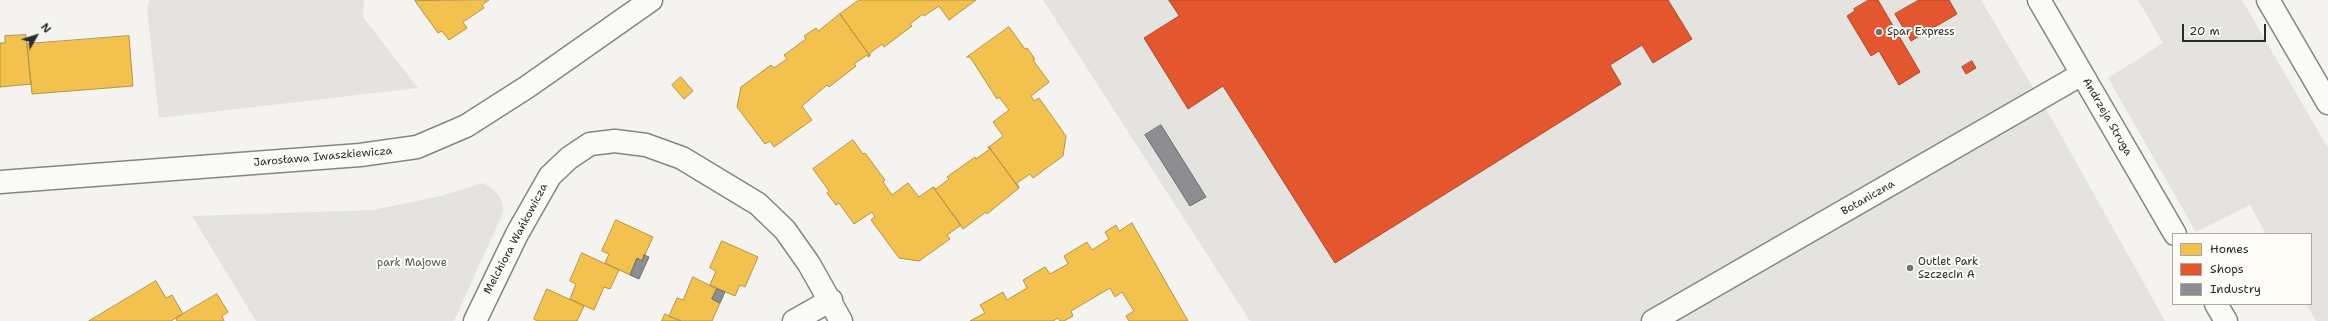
<!DOCTYPE html>
<meta charset="utf-8">
<style>
body{margin:0}
#map{position:relative;width:2328px;height:321px;overflow:hidden;background:#f4f3f0;font-family:"Shantell Sans",sans-serif}
canvas{display:block}
.legend{position:absolute;left:2172px;top:233px;width:140px;height:72px;box-sizing:border-box;background:#fdfcf7;border:1px solid #a9a8a5;margin:0;padding:5px 7px;list-style:none;font-size:12px;color:#2b2b2b}
.legend li{display:flex;align-items:center;gap:8px;height:20px}
.legend b{width:20px;border:1px solid #a9a8a5}
.north{position:absolute;left:16px;top:16px;width:40px;height:40px;-webkit-text-stroke:3px #fdfcf7;paint-order:stroke;rotate:51deg;font-size:11px;font-weight:700;line-height:16px;text-align:center;color:#2b2b2b}
.north::after{content:'';display:block;margin:auto;width:14px;height:18px;background:#2b2b2b;clip-path:polygon(50% 0,100% 100%,50% 72%,0 100%)}
.scale{position:absolute;left:2182px;top:24px;width:84px;height:18px;box-sizing:border-box;border:2px solid #2b2b2b;border-top:0;padding-left:5px;font-size:12px;line-height:14px;white-space:nowrap;color:#2b2b2b;-webkit-text-stroke:3px #fdfcf7;paint-order:stroke}
</style>
<div id="map">
<canvas width="2328" height="321"></canvas>
<ul class="legend">
<li><b style="height:11px;background:#f2c14e"></b>Homes</li>
<li><b style="height:11px;background:#e4572e"></b>Shops</li>
<li><b style="height:11px;background:#8d8d92"></b>Industry</li>
</ul>
<div class="north">N</div>
<div class="scale">20 m</div>
</div>
<script>
const ctx = document.querySelector('canvas').getContext('2d');
ctx.lineJoin = 'round';
function fill(path, color) {
  ctx.fillStyle = color;
  ctx.fill(path, 'evenodd');
}
function strokePath(path, color, width, dash) {
  ctx.strokeStyle = color;
  ctx.lineWidth = width;
  ctx.lineCap = dash ? 'butt' : 'round';
  ctx.setLineDash(dash || []);
  ctx.stroke(path);
}
function label(font, color, halo, rows, align = 'center') {
  ctx.font = font + ' "Shantell Sans",sans-serif';
  ctx.lineWidth = 4;
  ctx.setLineDash([]);
  ctx.textBaseline = 'middle';
  ctx.strokeStyle = halo;
  ctx.fillStyle = color;
  for (const [text, x, y, turn = 0] of rows) {
    ctx.save();
    ctx.translate(x, y);
    ctx.rotate((+turn || 0) * Math.PI / 180);
    ctx.textAlign = isNaN(turn) ? turn : align;
    if (halo) ctx.strokeText(text, 0, 0);
    ctx.fillText(text, 0, 0);
    ctx.restore();
  }
}
const built = new Path2D(`
 M1043,0H1981L2057,128L2165,321H1250Z`);
const green = new Path2D(`
 M150,0H364L363,17L418,88L159,118L147,8Z
 M2138,0H2242L2328,148V321H2316L2306,304H2311V234H2266L2250,205L2196,232L2108,78L2163,43Z
 M483,183C495,189 505,199 503,213L454,321H256L192,216L373,210L441,196Z`);
const homes = new Path2D(`
 M489,0L482,5L484,8L463,22L467,28L449,40L442,31L438,33L415,1Z
 M859,0H976L949,20L939,6L924,16L923,14L910,24L912,26L884,47L882,44L870,53V56L840,14Z
 M840,14L870,56L868,57L867,55L854,64L856,66L829,87L827,85L802,106L812,120L774,147L770,141L765,144L737,107L741,87L771,65L774,68L787,59L784,55L806,39L804,36L816,28L818,31Z
 M1009,27L1025,49L1027,48L1035,59L1033,60L1049,82L1031,96L1034,101L1039,98L1066,136L1063,156L1033,178L1030,174L1017,183L1019,188L989,147L1003,136L993,122L1009,110L999,97L997,99L970,57H967Z
 M26,35L31,84L0,87V43H5V36Z
 M129,36L133,86L32,94L27,44Z
 M681,77L693,91L684,99L672,85Z
 M853,140L863,154L865,153L885,180L883,182L892,195L908,183L919,197L933,187L961,225L947,235L950,239L919,261L899,258L871,220L875,217L872,212L854,224L839,203L836,205L827,193L829,191L813,169Z
 M988,147H989L1019,188L987,214L986,212L963,229L933,187L936,189L949,179L947,177L975,157L976,159L990,149Z
 M616,220L653,237L642,261L637,258L630,275L605,263L609,254L602,251Z
 M1132,223L1188,321H1129L1126,316L1134,311L1122,292L1115,297L1110,288L1071,311L1073,316L1064,321H1060L1058,318L1053,321H970L985,313L980,305L1003,292L1007,300L1027,288L1023,280L1045,267L1050,274L1068,264L1064,256L1087,242L1092,250L1109,239L1105,232L1116,225L1119,231Z
 M722,241L758,257L745,287L740,285L735,296L710,285L716,271L710,268Z
 M582,253L619,270L610,289L604,287L594,310L570,299L576,284L570,281Z
 M693,277L717,289L712,299L720,303L712,321H681L669,316L677,298L683,300Z
 M156,281L166,298L172,295L183,314L171,321H89Z
 M547,289L584,306L577,321H537L534,319Z
 M217,294L228,312L222,316L224,321H177L176,318Z
 M665,314L669,316L681,321H662Z`);
const shops = new Path2D(`
 M1169,0H1668L1692,39L1653,63L1642,45L1610,65L1621,84L1335,263L1223,86L1188,109L1144,38L1179,16Z
 M1869,0H1878L1920,72L1899,85L1879,51L1871,56L1847,16L1855,11L1854,9Z
 M1919,0H1949L1957,14L1911,41L1895,14Z
 M1972,61L1976,68L1966,74L1962,67Z`);
const industry = new Path2D(`
 M1161,125L1206,197L1190,206L1145,135Z
 M644,255L649,257L639,279L630,275L637,258L642,261Z
 M717,289L725,292L720,303L712,299Z`);
const minor = new Path2D(`
 M2039,0L2175,234
 M0,182L360,155L417,147L466,126L527,87L651,0
 M2216,304L2226,321
 M475,321L517,234L550,176L569,158L590,144L615,141L646,145L682,158L758,204L785,230L809,264L841,321
 M794,321L831,300
 M1653,321L2082,74`);
const major = new Path2D(`
 M2268,0L2328,103`);
const markers = [
 [1879,32,4,"#717170"],
 [1910,268,4,"#717170"]
];
const poiNames = [
 ["Spar Express",1887,32],
 ["Outlet Park",1918,262],
 ["Szczecin A",1918,275]
];
const streetNames = [
 ["Andrzeja Struga",2107,117,60],
 ["Jarosława Iwaszkiewicza",323,157,-5],
 ["Botaniczna",1868,198,-30],
 ["Melchiora Wańkowicza",516,239,-62]
];
const parkNames = [
 ["park Majowe",412,263]
];
fill(built, '#e4e3df');
fill(green, '#e4e3e0');
fill(homes, '#f2c14e');
strokePath(homes, '#b69444', 1);
fill(shops, '#e4572e');
strokePath(shops, '#ac4a2d', 1);
fill(industry, '#8d8d92');
strokePath(industry, '#707073', 1);
strokePath(minor, '#858584', 25);
strokePath(major, '#858584', 25);
strokePath(minor, '#fafaf8', 22);
strokePath(major, '#fafaf8', 22);
for (const [x, y, r, color] of markers) {
  const dot = new Path2D();
  dot.arc(x, y, r, 0, 2 * Math.PI);
  ctx.fillStyle = color;
  ctx.fill(dot);
  strokePath(dot, '#fdfcf7', 1.5);
}
label('11px', '#2b2b2b', '#fdfcf7', poiNames, 'left');
label('11px', '#2b2b2b', '#fdfcf7', streetNames);
label('11px', '#565655', '#fdfcf7', parkNames);
</script>
